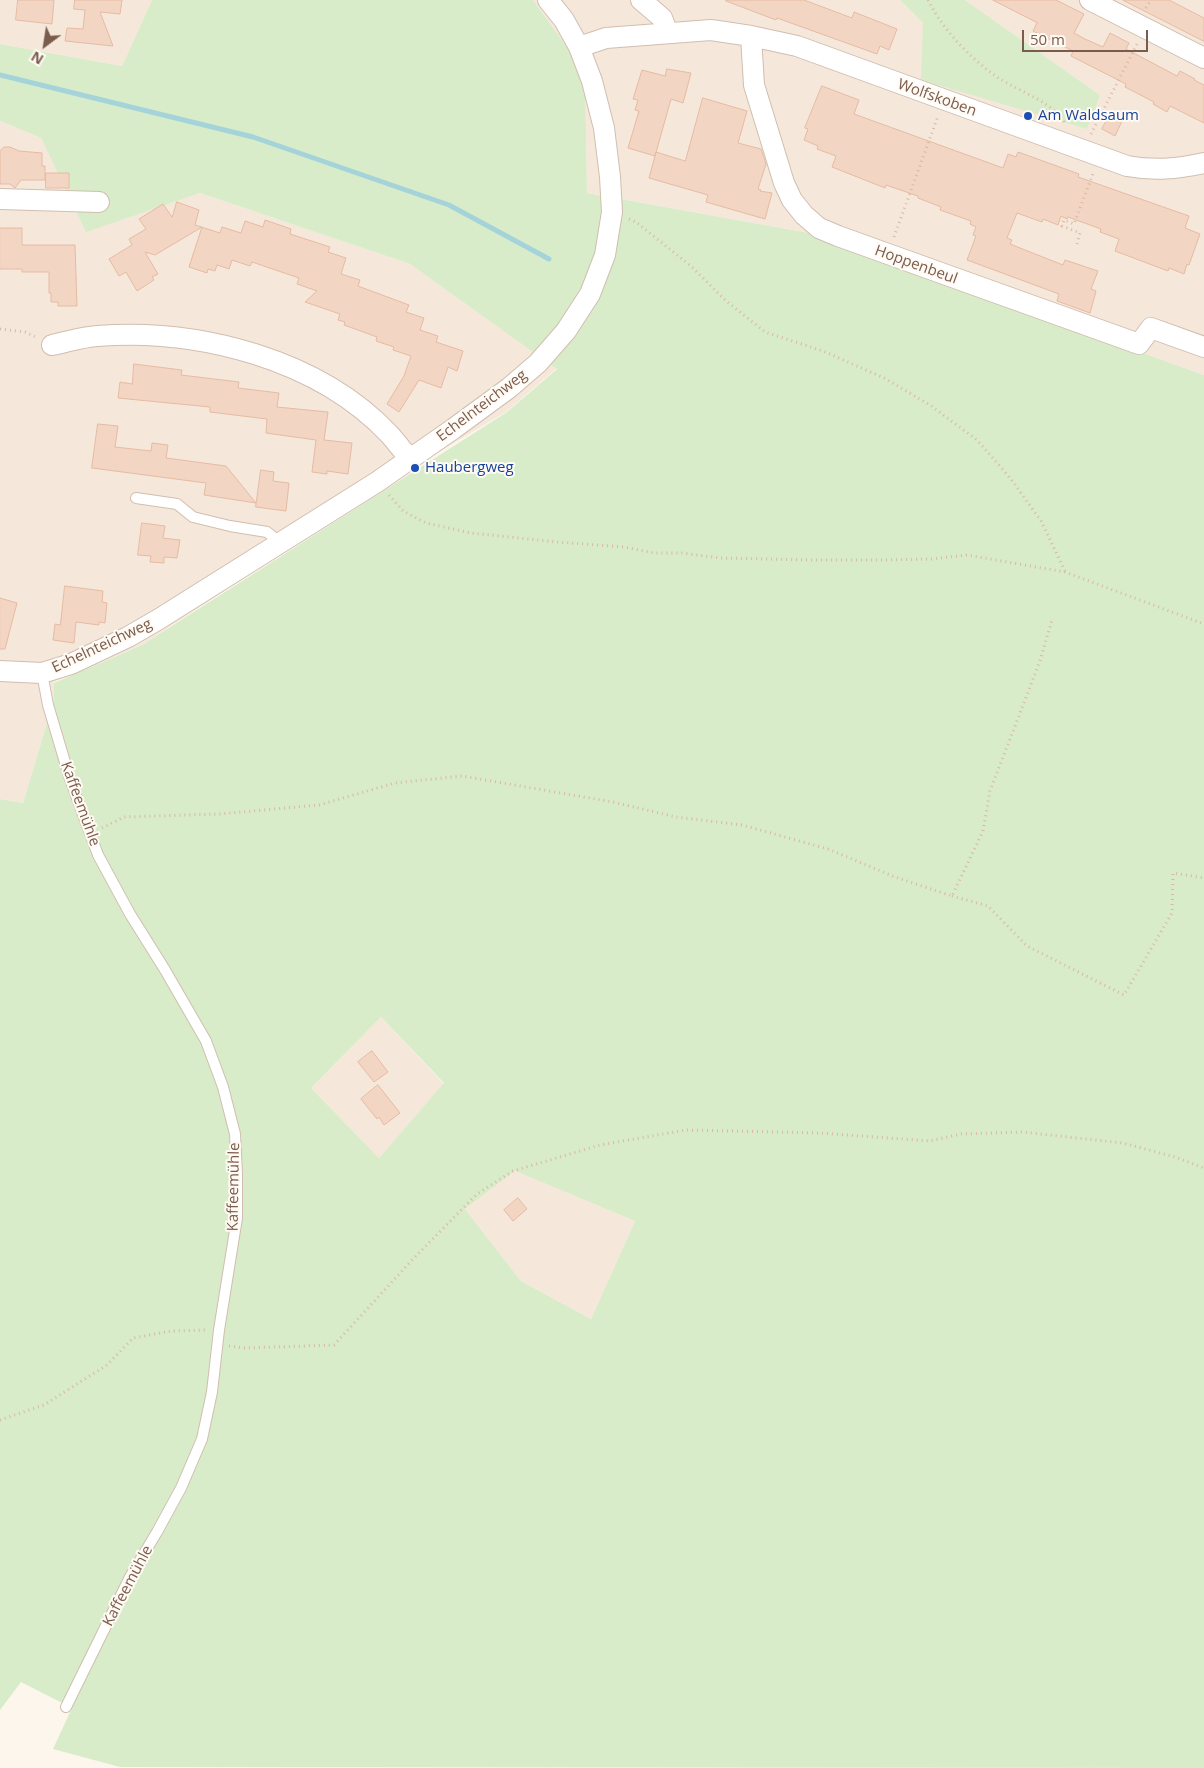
<!DOCTYPE html>
<meta charset="utf-8">
<style>
body{margin:0}
#map{position:relative;width:1204px;height:1768px;overflow:hidden;background:#fdf6ec;font-family:"Open Sans",sans-serif}
canvas{display:block}
.north{position:absolute;left:20px;top:20px;width:50px;height:50px;-webkit-text-stroke:4px #fffaf3;paint-order:stroke;rotate:211deg;font-size:14px;font-weight:700;line-height:20px;text-align:center;color:#7a5c4d}
.north::after{content:'';display:block;margin:auto;width:18px;height:22px;background:#7a5c4d;clip-path:polygon(50% 0,100% 100%,50% 72%,0 100%)}
.scale{position:absolute;left:1022px;top:30px;width:126px;height:22px;box-sizing:border-box;border:2px solid #7a5c4d;border-top:0;padding-left:6px;font-size:15px;line-height:18px;white-space:nowrap;color:#7a5c4d;-webkit-text-stroke:4px #fffaf3;paint-order:stroke}
</style>
<div id="map">
<canvas width="1204" height="1768"></canvas>
<div class="north">N</div>
<div class="scale">50 m</div>
</div>
<script>
const ctx = document.querySelector('canvas').getContext('2d');
ctx.lineJoin = 'round';
function fill(path, color) {
  ctx.fillStyle = color;
  ctx.fill(path, 'evenodd');
}
function strokePath(path, color, width, dash) {
  ctx.strokeStyle = color;
  ctx.lineWidth = width;
  ctx.lineCap = dash ? 'butt' : 'round';
  ctx.setLineDash(dash || []);
  ctx.stroke(path);
}
function label(font, color, halo, rows, align = 'center') {
  ctx.font = font + ' "Open Sans",sans-serif';
  ctx.lineWidth = 4;
  ctx.setLineDash([]);
  ctx.textBaseline = 'middle';
  ctx.strokeStyle = halo;
  ctx.fillStyle = color;
  for (const [text, x, y, turn = 0] of rows) {
    ctx.save();
    ctx.translate(x, y);
    ctx.rotate((+turn || 0) * Math.PI / 180);
    ctx.textAlign = isNaN(turn) ? turn : align;
    if (halo) ctx.strokeText(text, 0, 0);
    ctx.fillText(text, 0, 0);
    ctx.restore();
  }
}
const residential = new Path2D(`
 M0,0H152L122,66L0,44Z
 M533,0H900L923,23L1100,95L965,0H1204V375L809,233L587,193L585,72Z
 M0,121L41,138L86,231L200,193L410,264L557,368L506,412L412,468L142,645L54,682V700L23,803L0,799Z
 M381,1017L444,1084L379,1158L311,1088Z
 M515,1171L635,1221L591,1319L521,1281L465,1209Z`);
const green = new Path2D(`
 M152,0H533L585,72L587,193L809,233L1204,375V1768L120,1767L53,1749L72,1708L21,1682L0,1710V799L23,803L54,700V683L142,645L507,412L557,369L410,264L200,193L86,232L41,138L0,121V44L122,66ZM381,1017L444,1083L379,1158L311,1088ZM515,1171L635,1221L591,1319L521,1281L465,1209Z
 M900,0H965L1100,95L1087,129L921,80L923,23Z`);
const stream = new Path2D(`
 M0,75L253,137L449,205L549,259`);
const building = new Path2D(`
 M18,0H54L52,24L16,20Z
 M75,0H122L120,14L100,12L113,46L65,41L67,28L83,29L85,10L74,9Z
 M726,0H804L852,18L854,12L897,29L889,50L880,46L877,54L777,18L776,20L726,1Z
 M993,0H1056L1084,14L1074,33L1085,39L1103,47L1110,33L1129,43L1126,49L1177,76L1180,71L1195,79L1194,80L1204,85V123L1170,106L1167,112L1153,104L1154,102L1125,87L1126,84L1071,56L1073,51L1033,31L1037,23Z
 M1123,0H1169L1204,18V41Z
 M667,69L691,73L683,103L671,99L655,156L628,148L639,111L635,110L638,100L633,99L642,70L665,76Z
 M822,86L859,100L854,114L1003,168L1008,154L1016,157L1018,152L1079,174L1078,177L1189,216L1185,228L1200,234L1189,265L1187,264L1184,274L1169,268L1168,271L1115,251L1119,239L1100,232L1101,229L1068,217L1067,219L1061,216L1058,225L1043,219L1042,222L1017,213L1007,238L1012,240L1010,244L1063,265L1065,260L1098,271L1091,289L1096,291L1090,313L1057,301L1059,294L967,260L976,236L973,235L976,227L970,224L971,221L940,210L941,207L918,198V196L886,185L885,188L832,167L836,156L817,149L818,146L804,140L808,129L805,128Z
 M703,98L747,111L738,143L761,149L766,164L758,189L761,190L760,191L772,193L765,219L706,202L708,195L649,178L656,152L685,161Z
 M1111,113L1123,119L1115,136L1102,129Z
 M4,147H10L19,151L42,153V166H45V180H21L15,188L10,184H0V151Z
 M46,173H69V188H46Z
 M177,202L199,210L195,225L220,233L222,227L241,233L245,221L263,227L265,220L291,229L290,234L330,247L328,252L346,258L341,274L360,280L358,286L409,305L406,312L424,318L420,330L438,336L436,342L463,351L457,371L448,367L441,388L419,380L399,412L387,404L404,376L411,356L393,350L394,347L376,341L377,337L344,325L345,322L338,320L340,314L305,302L317,291L297,284L299,278L252,262L250,266L232,260L229,269L217,265L215,271L208,269L207,273L189,267L202,227L155,255L145,252L158,274L152,277L154,280L137,291L126,272L119,276L109,259L132,245L129,239L146,229L139,219L163,204L172,217Z
 M0,228H22V245H75L77,306H58V302H51V293H49V272H22V269H0Z
 M134,364L182,370L181,375L239,382L238,388L279,393L277,407L328,412L324,440L352,443L348,474L327,471V474L312,472L316,440L266,433L267,419L210,412V407L118,398L120,382L132,384Z
 M98,424L118,426L115,447L151,451L152,443L168,445L166,458L226,466L256,503L204,495L206,483L92,468Z
 M261,470L274,472L273,481L289,483L286,511L256,507Z
 M142,523L165,526L163,538L180,540L177,558L164,557V563L150,562L151,556L138,555Z
 M65,586L103,591L102,602L107,603L105,623L99,622V625L76,622L74,643L53,640L55,624L60,625Z
 M0,598L17,603L5,649H0Z
 M372,1051L388,1072L374,1082L358,1062Z
 M378,1085L400,1113L384,1125L379,1117L377,1119L361,1099Z
 M518,1198L527,1209L513,1221L504,1210Z`);
const path = new Path2D(`
 M928,0C944,31 969,57 997,77C1019,92 1053,101 1066,125
 M1146,8L1151,0
 M1091,134L1137,44
 M629,219L636,222L692,267L725,300L765,332L823,351L884,378L930,405L977,440L1011,479L1041,521L1065,571
 M894,237L938,116
 M1077,244L1080,233L1062,226L1064,220L1074,224L1094,171
 M0,329L25,332L36,337
 M389,495L403,511L426,523L471,533L557,542L624,547L654,553H682L720,558L812,560H883L932,559L967,555L1065,572L1204,624
 M102,828L124,817L219,814L319,805L395,783L462,776L613,802L676,817L742,825L828,849L895,877L952,896L983,831L990,791L1040,661L1052,620
 M952,896L988,906L1027,946L1124,995L1172,913L1173,873L1204,878
 M229,1346L245,1348L334,1345L413,1259L477,1194L513,1171L600,1145L686,1130L820,1133L930,1141L961,1134L1022,1132L1123,1143L1175,1157L1204,1168
 M0,1420L44,1405L107,1365L133,1338L171,1331L208,1330`);
const lane = new Path2D(`
 M136,498L177,504L193,517L230,526L267,532L281,543
 M42,673L48,705L70,779L98,855L130,914L165,970L206,1041L223,1087L235,1134L237,1174V1218L219,1330L212,1392L202,1439L181,1488L157,1532L130,1577L66,1707`);
const street = new Path2D(`
 M641,0L662,18L668,33
 M1090,0L1204,58
 M751,36L754,85L784,183L792,200L804,215L819,228L838,236L1139,344L1151,328L1204,347
 M579,47L606,38L711,30L751,36L797,46L1127,166C1154,171 1177,169 1204,163
 M0,199L99,202
 M52,345C67,342 82,337 97,336C198,328 319,359 390,435C397,443 403,451 410,459
 M0,671L42,673L71,664L128,637L159,619L377,482L453,429L509,388L538,363L566,331L590,294L605,255L612,212L610,177L604,128L592,81L579,47L564,20L548,0`);
const markers = [
 [1028,116,5,"#1a4fb4"],
 [415,468,5,"#1a4fb4"]
];
const streetNames = [
 ["Wolfskoben",937,98,20],
 ["Hoppenbeul",916,265,20],
 ["Echelnteichweg",482,406,-37],
 ["Echelnteichweg",102,646,-25],
 ["Kaffeemühle",80,804,70],
 ["Kaffeemühle",234,1187,-89],
 ["Kaffeemühle",128,1586,-62]
];
const transitNames = [
 ["Am Waldsaum",1038,116],
 ["Haubergweg",425,468]
];
fill(residential, '#f5e8da');
fill(green, '#d8ecc9');
strokePath(stream, '#a5d3da', 5);
fill(building, '#f3d5c3');
strokePath(building, '#e6bba3', 1);
strokePath(lane, '#d1beb0', 12);
strokePath(street, '#d1beb0', 22);
strokePath(path, '#d9b8a5', 3, [1, 4]);
strokePath(lane, '#fff', 10);
strokePath(street, '#fff', 20);
for (const [x, y, r, color] of markers) {
  const dot = new Path2D();
  dot.arc(x, y, r, 0, 2 * Math.PI);
  ctx.fillStyle = color;
  ctx.fill(dot);
  strokePath(dot, '#fffaf3', 2);
}
label('15px', '#7a5c4d', '#fffaf3', streetNames);
label('15px', '#164399', '#fffaf3', transitNames, 'left');
</script>
